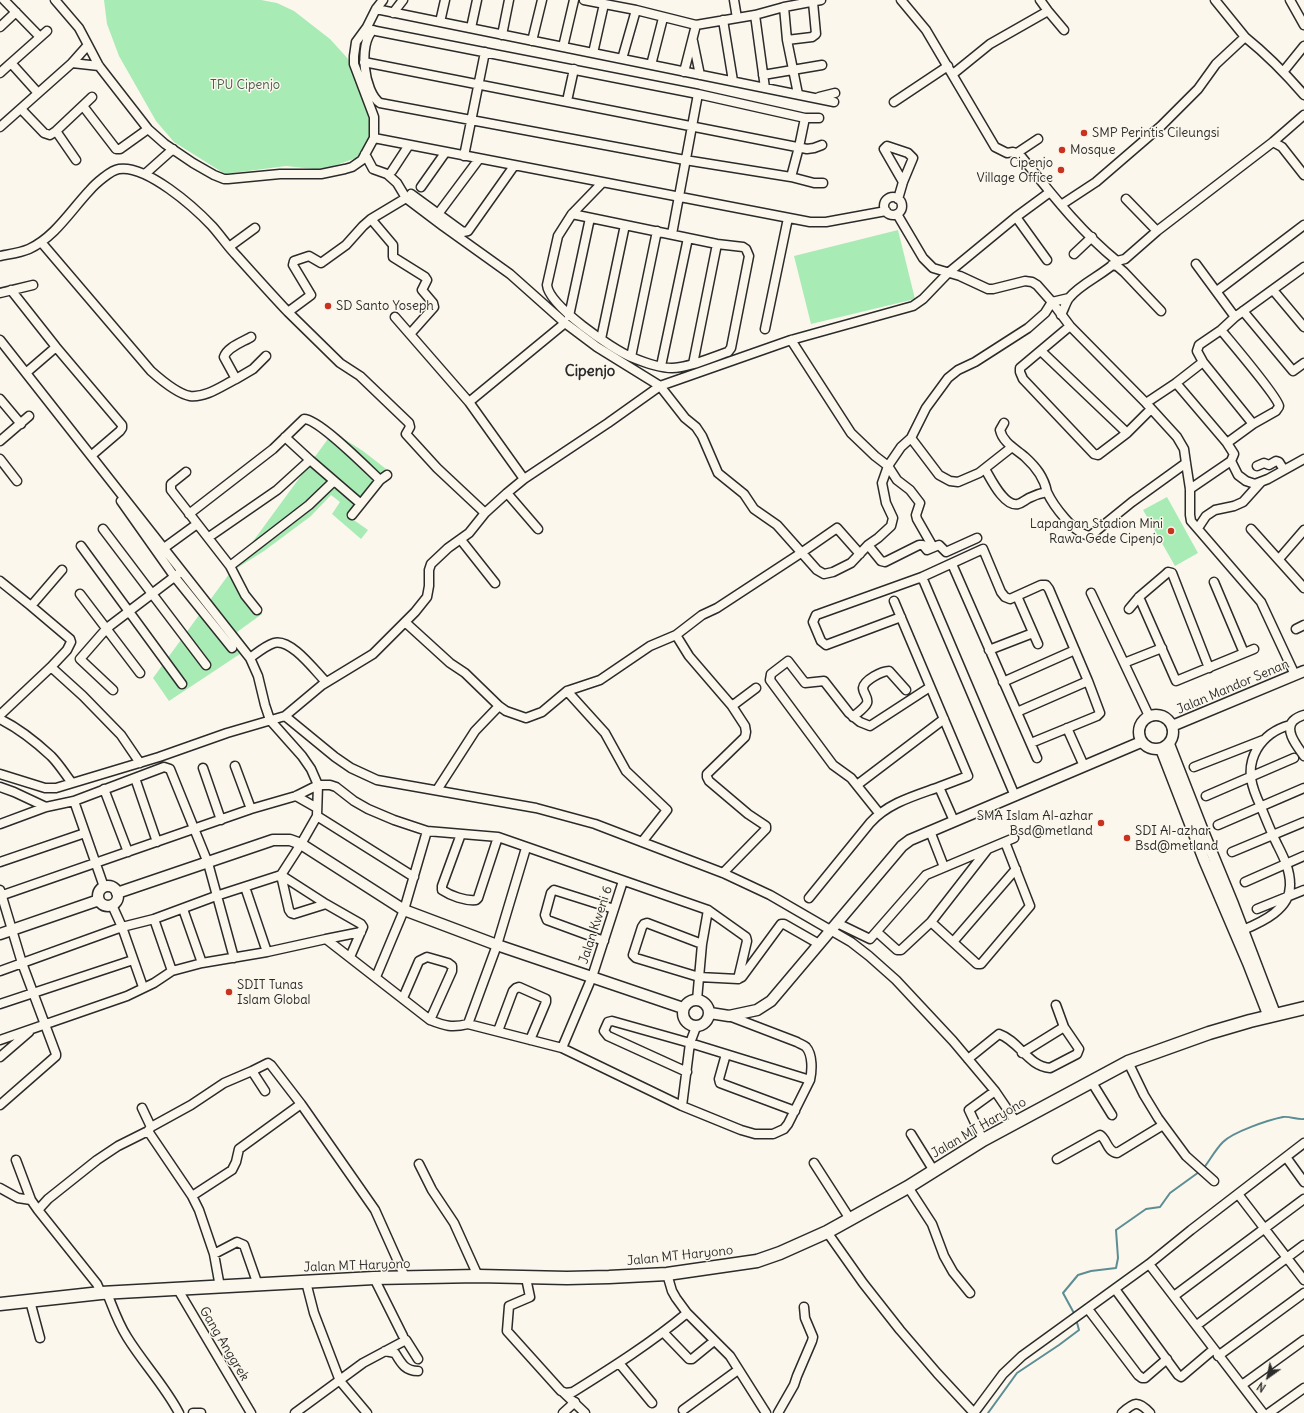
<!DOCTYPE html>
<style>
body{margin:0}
#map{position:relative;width:1304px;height:1413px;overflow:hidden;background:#fbf7ec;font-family:Delius,sans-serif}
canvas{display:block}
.north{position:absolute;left:1248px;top:1357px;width:40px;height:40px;-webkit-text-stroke:3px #fbf7ec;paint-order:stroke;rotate:213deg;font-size:11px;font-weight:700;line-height:16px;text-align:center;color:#2b2b2b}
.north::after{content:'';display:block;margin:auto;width:14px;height:18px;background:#2b2b2b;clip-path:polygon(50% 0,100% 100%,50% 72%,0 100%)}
</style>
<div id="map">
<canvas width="1304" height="1413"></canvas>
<div class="north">N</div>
</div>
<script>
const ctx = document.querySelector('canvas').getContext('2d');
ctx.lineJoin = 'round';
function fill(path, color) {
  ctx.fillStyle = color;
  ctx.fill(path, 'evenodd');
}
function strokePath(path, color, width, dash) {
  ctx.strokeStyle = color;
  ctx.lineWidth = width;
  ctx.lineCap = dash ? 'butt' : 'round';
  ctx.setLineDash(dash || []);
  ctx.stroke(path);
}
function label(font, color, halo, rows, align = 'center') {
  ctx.font = font + ' Delius,sans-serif';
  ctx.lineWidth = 3;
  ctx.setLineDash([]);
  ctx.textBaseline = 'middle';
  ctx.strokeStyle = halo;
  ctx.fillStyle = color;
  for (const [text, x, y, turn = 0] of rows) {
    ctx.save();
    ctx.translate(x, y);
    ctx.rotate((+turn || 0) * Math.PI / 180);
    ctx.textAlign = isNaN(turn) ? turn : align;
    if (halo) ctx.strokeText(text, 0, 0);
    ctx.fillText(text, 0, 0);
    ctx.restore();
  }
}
const green = new Path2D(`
 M104,0H261L277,3L294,11L330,39L350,61L363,92L371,121L368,154L322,170L286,166L225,174L174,142L156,121L119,56L107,24Z
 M898,230L915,299L811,324L794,256Z
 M333,432L363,451L390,472L351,518L368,530L361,539L332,514L340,502L331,495L311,516L264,551L234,570L262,614L237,632L249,648L169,701L153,678Z
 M1167,497L1198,553L1175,566L1143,510Z`);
const stream = new Path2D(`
 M1203,1169C1210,1160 1215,1150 1223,1142C1233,1132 1268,1120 1283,1117C1290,1116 1297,1120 1304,1119
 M1075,1315L1063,1293L1078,1275L1091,1271L1116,1268L1118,1258L1116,1230L1146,1209L1160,1207L1170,1193L1199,1172
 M988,1413L1017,1373L1059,1345L1079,1330L1076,1319`);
const minor = new Path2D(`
 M4,0L40,37
 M55,0L79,28L88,45
 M584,0L636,10L696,25L755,15L784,7L821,0
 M734,0L737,18
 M901,0L926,30L995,147L1007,153L1013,152L1020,155C1050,192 1080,231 1117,261L1125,259L1157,231L1273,142L1304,115
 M1040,0L1048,11L1064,30
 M1215,0L1245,37
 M1290,0L1304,25
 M784,7L787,40L798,94
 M376,9L834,102
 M393,13L403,0
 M755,15L765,88
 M723,20L733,81
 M440,22L445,0
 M0,27L16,12
 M471,28L477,0
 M502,35L509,0
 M787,40L812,37L816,34L813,2
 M532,41L542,0
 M693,41L700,75
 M563,47L574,0
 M593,53L604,4
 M622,59L636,10
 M364,62L807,149L814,148L822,145
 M72,63L99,66
 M651,65L663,18
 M684,72L696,25
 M1283,72L1304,46
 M0,73L11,63
 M953,74L990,44L1048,11
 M763,75L822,65
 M38,93L11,63L47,31
 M819,97L835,93
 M567,101L574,69
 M894,102L948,66
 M83,106L116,149H120L148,129
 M21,109L44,133L50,135L56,131L92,97
 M819,118H805L698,94L376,31L373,30C358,44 364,92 380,103L685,160L791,177L814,183H823
 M0,127L72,63L88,45L99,66L148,129L165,144L193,163L214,175L224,179H228L280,174H321L345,169L352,167L362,160L374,138V117L354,64V56L356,42L367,27L376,9L383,0
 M56,131L76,160
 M374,138L810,222H826L886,211
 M1273,142L1282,147L1304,175
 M1017,153L1038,139
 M365,154L373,169L387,174L397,183L406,198L443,226L510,274L565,323L597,347L660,386L685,418L696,427L702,436L718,473L744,494L754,509L777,525L817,570L824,574L833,572L851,563L868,545L878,538L891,526L893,518L886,503L882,483L888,466L901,447L911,438L926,408L948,378L958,370L975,362L1028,328L1045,313L1052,302L1069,298
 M464,156L485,52
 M392,171L409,145
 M145,174L173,149
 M791,177L799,147L805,118
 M421,187L445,153
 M411,194L463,232L468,231L514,166
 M884 206a9 9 0 1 1 18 0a9 9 0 1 1-18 0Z
 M898,199L903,182L913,158L908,153L887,146L884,149L903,182
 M1126,199L1157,231
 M1061,205L1096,182L1161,126L1198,89L1216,64L1245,37C1266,54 1286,74 1304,95
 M438,214L479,159
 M572,214L717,244L743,247L746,249L749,256L731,348L728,352C712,357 689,368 672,368C659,368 643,362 631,357C612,349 549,306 547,285L558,236L572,214L602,183
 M897,214L923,258L933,268L960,276L988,289H993L1025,281L1032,282L1037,285L1052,302L1070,326L1146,403L1177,437L1184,449L1186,463L1190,489V515L1191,521L1261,602L1295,675
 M1016,217L1047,260
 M371,219L393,245V257L425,277L427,280L422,290L433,303L434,307L410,334
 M672,234L698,94
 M41,242L151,371C160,379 178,394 190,396C206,398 223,385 236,379L224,357C227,347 243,342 251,337
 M229,247L255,228
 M1074,254L1092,237
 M0,256C10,254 20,253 29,249C55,237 71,210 90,190C95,184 111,170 119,169C147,165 194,207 212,226C221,236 228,247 237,256C254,275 271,294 288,312L311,295L293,265L294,261L309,256L321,263L346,245L363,226L371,219L406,198
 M1196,264L1235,317
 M1112,265L1117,266L1124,272L1161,311
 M11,290L56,347L122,425V428L120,431L92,455
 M1273,290L1304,327
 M1217,291L1304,225
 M0,293L33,285
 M1243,311L1293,371L1304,363
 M288,312L340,363L360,376L409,423L410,427L406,434L437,468L485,513
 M1061,315C1064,309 1066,302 1069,298C1081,283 1103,275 1117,261
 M569,316L590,218
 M395,317L469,402L524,479
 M1070,326L1020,368V372L1023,379L1094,454L1098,455L1127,433
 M765,329L788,218
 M1221,330C1230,341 1278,397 1279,406C1279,408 1277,409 1276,411L1253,424L1227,443
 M601,339L625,225
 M0,340L250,658L258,676L265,705L270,720L302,756L311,769L318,785L317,816L301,844L281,875L289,910L291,913L294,914L326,904
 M791,340L851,433L875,456L888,466L897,480L910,490L920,503L916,515L917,519L933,547
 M1041,351L1127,433L1151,409
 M631,357L657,231
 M1203,362L1253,424
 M693,364L717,244
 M661,366L688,238
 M27,372L56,347
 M236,379L253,369L266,356
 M1176,383L1227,443L1234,454L1231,461L1190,489
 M0,399L21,424
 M469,402L565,323
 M1146,403L1176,383L1203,362L1197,351L1199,345L1221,330L1235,317L1304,267
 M1004,423L1000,430C1003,443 1016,449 1025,457C1036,467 1044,477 1047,492
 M911,438L939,475L950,481L958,482L979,473L1012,447
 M0,441L29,416
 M0,459L17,481
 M310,460L361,504
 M1231,461L1238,475L1246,481L1255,484L1268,479L1304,459
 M1257,466L1264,463L1269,465L1276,461L1279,462L1284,470
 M985,469C991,479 1004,507 1018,504C1022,503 1025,500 1029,498C1035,495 1041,493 1047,492C1053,505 1074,534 1090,536L1132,502L1186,463
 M186,472L171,484V490L230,566
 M507,493L538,529
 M121,501L174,576L232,648
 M189,514L273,449L304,419C319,419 368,469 380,480
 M352,515L380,480L387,475
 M1198,528L1206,516L1215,510L1234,506L1243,502L1261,482
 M103,529L206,665
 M1251,529L1304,588
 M209,537L277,490L310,460L285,437
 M461,540L495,583
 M868,545L881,561L885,562L919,545H923L927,550L939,545L946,552L977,538
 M81,546L182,684
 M164,548L197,524
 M1279,559L1304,530
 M952,564L1037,758
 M922,577L1015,796
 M0,581L31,606L70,639L71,642L67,650L51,667L0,715
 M1214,582L1244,653
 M1091,593L1149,716
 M80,594L140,673
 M1017,596L1038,644
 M1139,597L1176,681L1254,649
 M894,601L968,776L939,787
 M31,606L62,570
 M1129,609L1139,597L1166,574L1168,572L1172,573L1209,668
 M257,610L245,595L230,566L309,505L334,481
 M901,617L826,645L821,641L813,622L816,615L819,614L922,577L983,549L1001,592L1005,597L1010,599L1041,585H1046L1049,589L1088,681L1100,713L1097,716L1031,743
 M405,622L450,663L465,673L499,706L506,711L526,718L542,712L567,691L600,680L650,646L676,635L702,615L717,608L801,553L837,528L860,554
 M1296,629L1304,625
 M676,635L689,656L732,706L745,726L746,732L745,737L707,774V777L709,781L748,814L766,826V829L723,873
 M989,650L1033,633
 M250,658C257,653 265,646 274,643C291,638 315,671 326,682
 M1124,663L1162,648
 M51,667L83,696L121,735L140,763
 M1003,682L1075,650
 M113,690L80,659L107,628L178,574
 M567,691L605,733L626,771L667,810L642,842
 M732,706L756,688
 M1017,712L1088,681
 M1304,715C1300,716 1296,718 1293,721C1284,731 1298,747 1304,756
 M285,716L335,757L351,768L377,780L536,808L595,824L723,873L770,895L851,942L869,956L896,980L953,1041L995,1091L1016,1122
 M853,717C857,713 865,708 867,703C869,698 863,693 863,688C864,680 882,671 889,671L906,690
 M0,719C18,728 36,742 51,756C59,764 65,774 72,783
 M1067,728L1084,766
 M235,766L251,809
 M1194,767L1263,740
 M203,768L221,820
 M0,774L45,788H56L159,757L227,733L285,716L322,685L373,654L415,612L427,597L429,586V570L431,564L448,548L469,533L485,513L507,493L524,479L608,423L660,386L791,340L913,306L923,299L948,273L1016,217L1050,192
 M135,778L157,842
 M857,785L944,719
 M0,787L14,792L46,807
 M104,789L128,852
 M437,790L475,731L499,706
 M296,796L317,808
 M1206,796L1294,758
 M74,801L104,887
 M879,813L851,778L833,765L770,680L771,674L788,661L805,683L824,681L849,713L860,722L870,726L930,687
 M317,816L414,877
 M0,824L46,807L74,801L164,767L170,769L208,863L234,958
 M1218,825L1304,788
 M930,831L944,867
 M461,834L442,886V890C451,896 465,901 476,900L478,898L498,837
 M1232,852L1304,822
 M0,862L85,833
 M1245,882L1304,856
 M245,887L267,952
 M0,890L22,963L56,1054V1056L0,1105
 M0,896L251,809L296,796L318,785H330L336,787L354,801L368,809L394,820L427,831L498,837L708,910L746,937L747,941L738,979
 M809,898L870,823C888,803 914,796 939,787L954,821
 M112,905L122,927L143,987
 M183,909L202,963
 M1257,909L1304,890
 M154,919L172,971
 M931,922L977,964H981L1030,906L1005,842
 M837,923L870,939L926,875L1014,838
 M1243,930C1262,922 1291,909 1290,884C1290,869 1283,856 1277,844C1271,832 1266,819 1261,807C1252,788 1245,770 1257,749C1265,736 1275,729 1290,725
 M877,932L897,950H901L931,922L987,850
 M326,939L361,932
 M604,941L547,920L545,915L551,893L554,890L614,909
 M953,942L1016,869
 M702,944L647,923L644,924L642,927L633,955L636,958L699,977L738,979L742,977L781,924H784L819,944
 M0,971L122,927L154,919L216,896L281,875L326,904L361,924L363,927L350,957
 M376,977L404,910L427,831
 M403,998L419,961L427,957L448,963L452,966V971L430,1020
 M697,1000L702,944L708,910
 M0,1004L133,960
 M468,1024L497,945L526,848
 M498,1031L513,991L516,988L519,987L546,999V1002L530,1040
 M0,1040L127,996L154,983L172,971L202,963L267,952L326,939L430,1020C445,1026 452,1028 468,1024L562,1048L682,1106L741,1130L755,1134H773L784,1129L788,1124L810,1080C812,1071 813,1055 806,1047C804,1045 800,1044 797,1042L729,1016
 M562,1048L592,977L623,881
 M1022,1053L1064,1027
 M726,1054L719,1079L720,1083L795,1111
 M0,1057L29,1032
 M968,1059L999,1034C1019,1041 1028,1066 1050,1068L1077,1054L1079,1049L1064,1027L1056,1005
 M1128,1062L1144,1095L1158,1118L1186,1156L1214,1181
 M252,1071L265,1091
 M687,1072L608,1036L604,1031L608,1022L612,1021L690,1043L810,1080
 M1091,1081L1112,1115
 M682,1106L690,1043L696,1027
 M142,1108L151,1127
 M148,1131L192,1196L199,1210L214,1254L220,1287
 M911,1134L934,1171
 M983,1140L969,1110L995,1091
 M1286,1157L1304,1182
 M1057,1159L1100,1135C1107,1139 1107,1152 1117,1153L1163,1125
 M16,1160L31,1200
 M814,1163L850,1219
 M419,1164L432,1190L454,1223L478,1276
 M908,1187L932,1224L944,1256L953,1272L970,1293
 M0,1188L18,1198L31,1200L38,1210
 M1238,1194L1304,1280
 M192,1196L232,1170L236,1162L239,1149L301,1104
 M827,1232L863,1283L900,1330L937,1373L974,1413
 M214,1254L237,1242L244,1245L258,1285
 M1149,1264L1263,1413
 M667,1274L672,1291L676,1298L687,1313L730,1356L766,1413
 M374,1278L403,1336
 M526,1278L530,1297L509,1306L507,1331L561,1391L566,1393L573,1392C613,1367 651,1343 687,1313
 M306,1282L314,1313L340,1381L367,1413
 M177,1288L251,1413
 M1115,1289L1178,1375L1181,1377L1214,1349
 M101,1293L97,1284L38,1210L48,1199L97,1160L118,1146L148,1131L151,1127L191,1105L224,1083L252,1071L268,1063L271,1065L301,1104L375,1210L405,1277
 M107,1293C113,1308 118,1323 127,1337C143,1363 165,1386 179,1413
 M1174,1296L1304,1199
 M30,1301L40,1338
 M1088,1309L1138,1375L1142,1378H1145L1167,1359
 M1197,1325L1304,1245
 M663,1332L689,1359H692L714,1341
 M385,1351L395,1353C401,1363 405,1371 418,1371
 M1218,1356L1304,1293
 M619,1363L652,1403
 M1242,1385L1304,1340
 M563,1392L585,1413
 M683,1410L738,1370
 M193,1413H201
 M295,1413L363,1363L406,1340L418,1359
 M563,1413L575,1402
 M778,1413L794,1385L797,1376L812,1341L813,1337L805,1318L804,1307
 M974,1413L1003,1374L1022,1356L1149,1264L1191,1230L1304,1143
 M1122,1413C1134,1402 1138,1400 1150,1413
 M1269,1413L1304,1388`);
const tertiary = new Path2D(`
 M1139 732a17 17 0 1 1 34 0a17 17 0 1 1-34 0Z
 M1172,726L1304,671
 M1169,744L1203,831L1233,904L1275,1014
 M1161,749L1204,860L1248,963L1269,1017
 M98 896a10 10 0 1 1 20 0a10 10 0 1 1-20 0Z
 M117,893L273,840H290L301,844L404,910L497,945L683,1008
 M0,934L99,900
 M683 1013a13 13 0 1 1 26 0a13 13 0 1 1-26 0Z
 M710,1013L729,1016L757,1010L771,1001L902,846L910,840L1141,742`);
const secondary = new Path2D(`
 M0,1304L101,1293L374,1278L478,1276L567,1278L609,1277L667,1274L757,1261L780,1253L827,1232L908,1187L983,1140L1128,1062L1209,1033L1250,1021L1304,1008`);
const markers = [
 [1084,133,4,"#c8321e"],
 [1062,150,4,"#c8321e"],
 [1061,170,4,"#c8321e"],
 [328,306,4,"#c8321e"],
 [1171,531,4,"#c8321e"],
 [1101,823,4,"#c8321e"],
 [1127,838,4,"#c8321e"],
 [229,992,4,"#c8321e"]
];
const parkNames = [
 ["TPU Cipenjo",245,85]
];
const poiNames = [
 ["SMP Perintis Cileungsi",1092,133],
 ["Mosque",1070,150],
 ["Cipenjo",1053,163,"right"],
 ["Village Office",1053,178,"right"],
 ["SD Santo Yoseph",336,306],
 ["Lapangan Stadion Mini",1163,524,"right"],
 ["Rawa Gede Cipenjo",1163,539,"right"],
 ["SMA Islam Al-azhar",1093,816,"right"],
 ["Bsd@metland",1093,831,"right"],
 ["SDI Al-azhar",1135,831],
 ["Bsd@metland",1135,846],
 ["SDIT Tunas",237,985],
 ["Islam Global",237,1000]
];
const streetNames = [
 ["Jalan Mandor Senan",1233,687,-23],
 ["Jalan Kweni 6",596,925,-72],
 ["Jalan MT Haryono",979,1128,-30],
 ["Jalan MT Haryono",680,1256,-6],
 ["Jalan MT Haryono",357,1266,-2],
 ["Gang Anggrek",224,1344,59]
];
const quarterNames = [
 ["Cipenjo",590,372]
];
fill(green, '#a8ebb5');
strokePath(stream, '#5d8d94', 2);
strokePath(minor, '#2b2b2b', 11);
strokePath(tertiary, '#2b2b2b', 13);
strokePath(secondary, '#2b2b2b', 15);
strokePath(minor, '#fbf7ec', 8);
strokePath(tertiary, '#fbf7ec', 10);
strokePath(secondary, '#fbf7ec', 12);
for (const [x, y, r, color] of markers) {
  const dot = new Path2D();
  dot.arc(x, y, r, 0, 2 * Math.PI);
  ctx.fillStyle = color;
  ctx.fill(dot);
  strokePath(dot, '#fbf7ec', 1.5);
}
label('13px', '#4a5b4e', '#fbf7ec', parkNames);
label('13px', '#2b2b2b', '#fbf7ec', poiNames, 'left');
label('13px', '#2b2b2b', '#fbf7ec', streetNames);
label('bold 15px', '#2b2b2b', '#fbf7ec', quarterNames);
</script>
